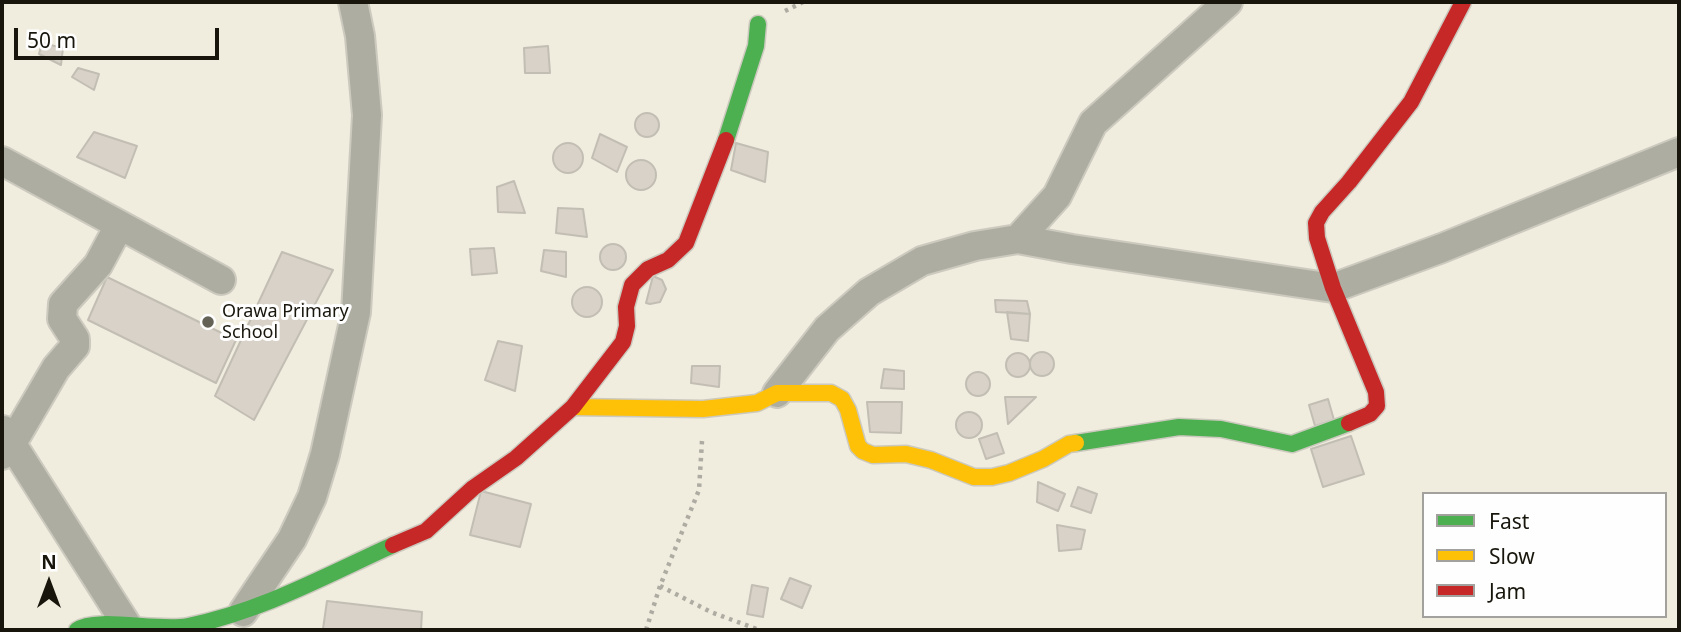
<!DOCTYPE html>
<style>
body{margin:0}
#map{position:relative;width:1681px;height:632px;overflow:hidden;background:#f0ecde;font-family:"Noto Sans",sans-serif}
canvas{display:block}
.frame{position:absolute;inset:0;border:4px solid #18160c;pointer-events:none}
.legend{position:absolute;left:1422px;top:492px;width:245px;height:126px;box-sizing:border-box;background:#fefefe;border:2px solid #a2a19d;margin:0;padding:9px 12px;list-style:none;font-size:21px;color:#18160c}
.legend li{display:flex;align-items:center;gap:14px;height:35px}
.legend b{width:35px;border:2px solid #a2a19d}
.north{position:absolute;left:14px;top:548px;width:70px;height:70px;-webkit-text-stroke:5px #fefefe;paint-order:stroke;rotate:0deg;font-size:19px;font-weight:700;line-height:28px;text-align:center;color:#18160c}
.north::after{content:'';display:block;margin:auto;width:24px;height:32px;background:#18160c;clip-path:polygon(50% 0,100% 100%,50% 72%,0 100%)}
.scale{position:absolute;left:14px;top:28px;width:205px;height:32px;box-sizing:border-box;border:4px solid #18160c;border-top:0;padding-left:9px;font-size:21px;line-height:24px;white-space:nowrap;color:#18160c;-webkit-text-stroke:5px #fefefe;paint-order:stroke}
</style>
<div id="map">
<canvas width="1681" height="632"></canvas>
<div class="frame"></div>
<ul class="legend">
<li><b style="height:9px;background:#4caf50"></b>Fast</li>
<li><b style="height:9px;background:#ffc107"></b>Slow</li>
<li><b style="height:9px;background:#c62828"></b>Jam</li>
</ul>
<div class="north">N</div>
<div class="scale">50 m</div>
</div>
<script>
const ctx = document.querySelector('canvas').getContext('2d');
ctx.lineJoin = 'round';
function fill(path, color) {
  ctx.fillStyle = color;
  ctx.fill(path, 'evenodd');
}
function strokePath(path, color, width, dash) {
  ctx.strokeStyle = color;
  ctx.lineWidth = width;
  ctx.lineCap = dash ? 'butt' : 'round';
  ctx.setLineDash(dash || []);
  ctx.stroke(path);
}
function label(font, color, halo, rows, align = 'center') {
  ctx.font = font + ' "Noto Sans",sans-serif';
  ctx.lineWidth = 6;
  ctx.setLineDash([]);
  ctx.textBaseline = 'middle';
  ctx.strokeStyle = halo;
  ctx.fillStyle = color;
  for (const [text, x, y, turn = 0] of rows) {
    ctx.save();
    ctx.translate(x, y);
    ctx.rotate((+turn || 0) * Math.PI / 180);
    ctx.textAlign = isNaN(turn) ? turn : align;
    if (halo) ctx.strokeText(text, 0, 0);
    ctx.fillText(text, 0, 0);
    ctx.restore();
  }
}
const building = new Path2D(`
 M42,43L63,48L61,65L39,54Z
 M548,46L550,73H525L524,48Z
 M78,68L99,74L94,90L72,77Z
 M635 125a12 12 0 1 1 24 0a12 12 0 1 1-24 0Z
 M94,132L137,146L125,178L77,157Z
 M600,134L627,147L617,172L592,158Z
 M736,143L768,152L765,182L731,170Z
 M553 158a15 15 0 1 1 30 0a15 15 0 1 1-30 0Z
 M626 175a15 15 0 1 1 30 0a15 15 0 1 1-30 0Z
 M514,181L525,213L498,212L497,187Z
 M558,208L583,209L587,237L556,233Z
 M600 257a13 13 0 1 1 26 0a13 13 0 1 1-26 0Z
 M494,248L497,273L472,275L470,249Z
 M544,250L566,252V277L541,271Z
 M282,252L333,270L254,420L215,396Z
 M653,276L662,280L666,289L660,302L650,304L646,303Z
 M107,277L236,340L216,383L88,320Z
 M572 302a15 15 0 1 1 30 0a15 15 0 1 1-30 0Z
 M995,300L1027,301L1030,314L996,312Z
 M1007,312L1030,314L1028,341L1011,339Z
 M498,341L522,346L515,391L485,380Z
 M1030 364a12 12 0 1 1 24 0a12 12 0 1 1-24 0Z
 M1006 365a12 12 0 1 1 24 0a12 12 0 1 1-24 0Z
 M692,366H720L719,387L691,383Z
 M884,369L904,371V389L881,388Z
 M966 384a12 12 0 1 1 24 0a12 12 0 1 1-24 0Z
 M1005,397H1036L1008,424Z
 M1328,399L1334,420L1315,426L1309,405Z
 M867,402H902L901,433L870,432Z
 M956 425a13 13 0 1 1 26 0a13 13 0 1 1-26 0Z
 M997,433L1004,453L986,459L979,439Z
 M1351,436L1364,474L1323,487L1311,449Z
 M1038,482L1065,494L1058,511L1037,502Z
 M1078,487L1097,494L1091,513L1071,506Z
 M481,491L531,504L520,547L470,535Z
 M1057,525L1085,530L1081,549L1059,551Z
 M790,578L811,586L802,608L781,599Z
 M752,585L768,588L763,617L747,614Z
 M327,601L422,612L421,630L323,629Z`);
const path = new Path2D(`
 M785,11L803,2
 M660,586L711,612L759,630
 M646,630L660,586L699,490L702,441`);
const street = new Path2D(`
 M2,161L221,280
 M1018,239L1057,196L1093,123L1228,2
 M777,393L827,329L869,292L922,261L975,246L1018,239L1072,249L1333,288L1442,248L1679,152
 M3,430L130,630
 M2,455L11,445L56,368L75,346V339L62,319L63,304L98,265L119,226
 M243,612L292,539L312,497L325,454L356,312L367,115L360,36L353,2`);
const fast = new Path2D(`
 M726,140L756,46L758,24
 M1076,443L1179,427L1221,429L1292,444L1349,423
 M77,630C97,616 158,632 188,626C260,612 327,575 393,545`);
const slow = new Path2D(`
 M573,407L703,409L757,403L777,393H831L842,399L848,410L858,446L863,451L873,455L906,454L931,460L974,477H992L1009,473L1043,459L1069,444L1076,443`);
const jam = new Path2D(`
 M1349,423L1370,414L1377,406L1376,392L1333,288L1317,238L1316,223L1322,212L1349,182L1411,102L1463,2
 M393,545L426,531L473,488L516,458L573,407L623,342L627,326L626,307L632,285L648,269L668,260L686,243L726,140`);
const markers = [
 [208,322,7,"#646156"]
];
const poiNames = [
 ["Orawa Primary",222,312],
 ["School",222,333]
];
fill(building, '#d8d2c8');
strokePath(building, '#c3beb4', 2);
strokePath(street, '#ccc9be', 32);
strokePath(fast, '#ccc9be', 19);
strokePath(slow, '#ccc9be', 19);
strokePath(jam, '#ccc9be', 19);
strokePath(path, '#aeaca2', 4.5, [3.5, 5]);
strokePath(street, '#adada2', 28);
strokePath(fast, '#4caf50', 16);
strokePath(slow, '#ffc107', 16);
strokePath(jam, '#c62828', 16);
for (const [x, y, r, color] of markers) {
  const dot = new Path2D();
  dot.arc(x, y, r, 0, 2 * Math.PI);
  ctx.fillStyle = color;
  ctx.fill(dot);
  strokePath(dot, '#fefefe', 2.5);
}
label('18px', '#18160c', '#fefefe', poiNames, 'left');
</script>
